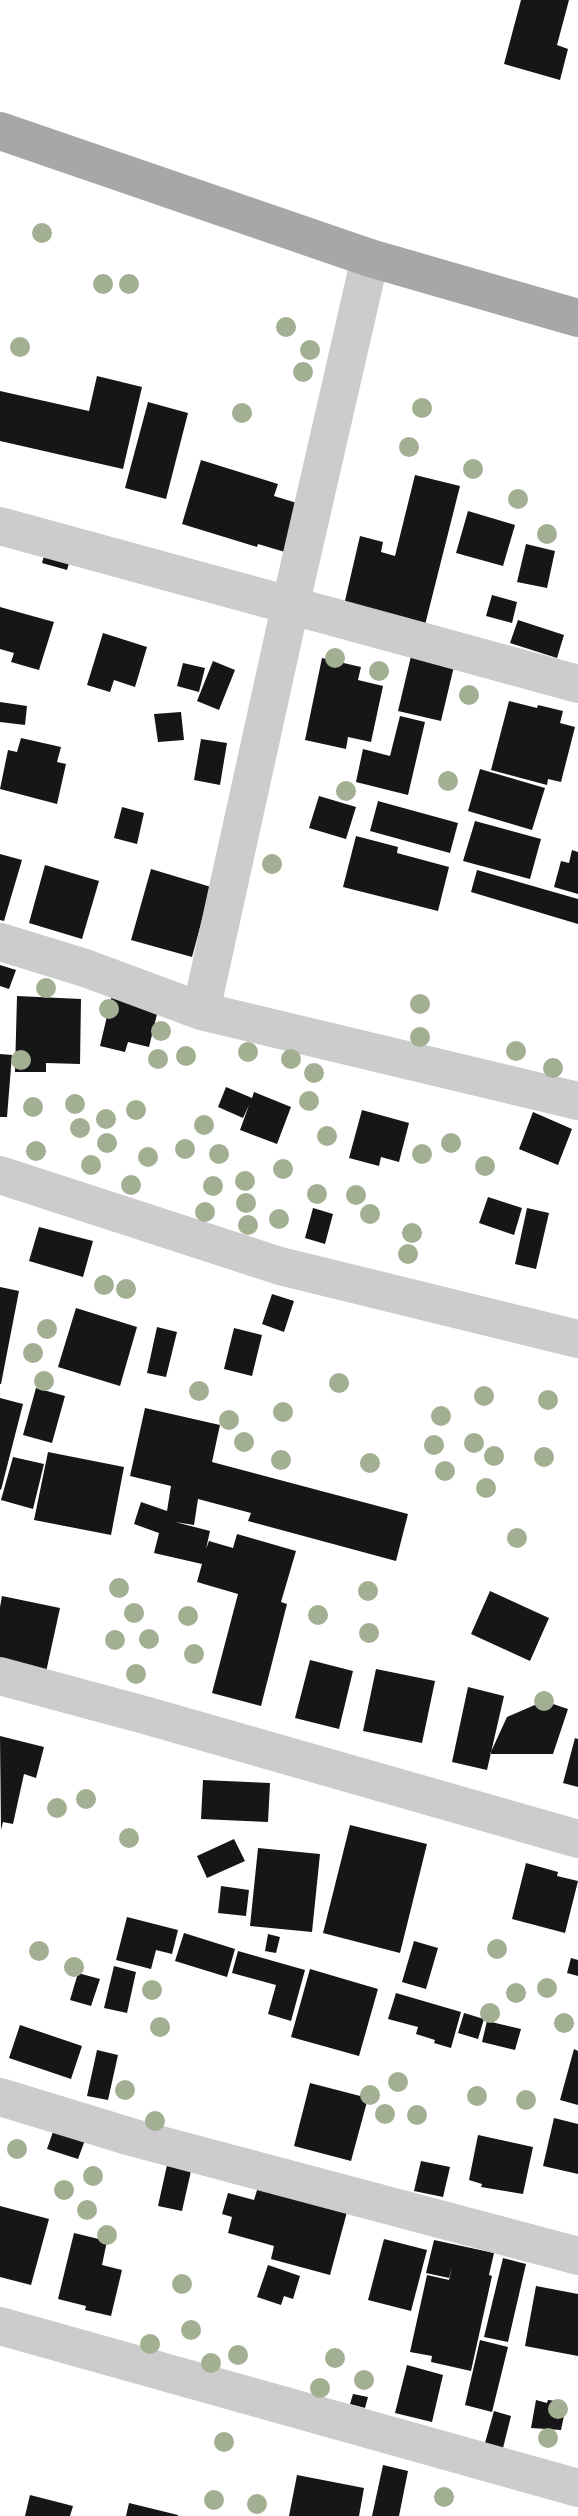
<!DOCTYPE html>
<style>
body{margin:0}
canvas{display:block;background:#fff}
</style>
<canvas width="578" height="2516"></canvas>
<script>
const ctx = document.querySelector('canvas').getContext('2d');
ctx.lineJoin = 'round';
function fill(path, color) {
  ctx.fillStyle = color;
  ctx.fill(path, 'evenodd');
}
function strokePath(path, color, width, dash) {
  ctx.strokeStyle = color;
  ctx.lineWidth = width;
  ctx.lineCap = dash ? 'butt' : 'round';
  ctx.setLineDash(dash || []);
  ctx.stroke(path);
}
const building = new Path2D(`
 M521,0H569L557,45L568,49L560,80L504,64Z
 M97,376L142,387L123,469L0,441V391L89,411Z
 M148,402L188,413L166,499L125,488Z
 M201,460L278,484L274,496L300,504L285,552L258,544L257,547L182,524Z
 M415,475L460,486L425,625L344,605L360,536L383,542L381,552L395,556Z
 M468,511L515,525L503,566L456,553Z
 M48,542L73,549L67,570L42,563Z
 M526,544L555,551L547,588L517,582Z
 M492,595L517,602L512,623L486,616Z
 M0,607L54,622L39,670L11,662L14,653L0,649Z
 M518,620L564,635L557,658L510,643Z
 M103,633L147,647L135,687L114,680L110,692L87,685Z
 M412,652L455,662L441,721L398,711Z
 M322,658L361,667L358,680L383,686L371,742L348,737L346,749L305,740Z
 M213,661L235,670L219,710L197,701Z
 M183,663L205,668L199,692L177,686Z
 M509,701L537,708L538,705L563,711L560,723L575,727L561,782L548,779L547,785L491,770Z
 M0,702L27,706L25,725L0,722Z
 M181,712L184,740L158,742L154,714Z
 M400,716L425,722L408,795L356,782L363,749L390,756Z
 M21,738L61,747L57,762L66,764L57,804L0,789L8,750L17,752Z
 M201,739L227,743L220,785L194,780Z
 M480,769L545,788L532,830L468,811Z
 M319,796L356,807L346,839L309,828Z
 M378,801L458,823L450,853L370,831Z
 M122,807L144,813L137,844L114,838Z
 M475,821L541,839L530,879L463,861Z
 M356,836L398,847L397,853L449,867L438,911L343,887Z
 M572,850L578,852V894L554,887L561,861L569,863Z
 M0,854L22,860L4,921L0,920Z
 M45,865L99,881L82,939L29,923Z
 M151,869L211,887L192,957L131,940Z
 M477,870L578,899V924L471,892Z
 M0,965L16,970L9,989L0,986Z
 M112,995L159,1006L149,1047L128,1042L125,1052L100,1046Z
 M17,996L81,999L80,1064L46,1063V1072H15Z
 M0,1054L12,1055L7,1117H0Z
 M226,1087L252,1098L254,1092L291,1107L277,1144L240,1130L249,1105L243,1118L218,1107Z
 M362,1110L409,1123L399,1162L381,1157L379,1166L349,1158Z
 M533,1112L572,1129L558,1165L519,1149Z
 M488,1197L522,1208L514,1235L479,1223Z
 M313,1208L333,1214L325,1244L305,1238Z
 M527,1208L549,1213L536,1269L515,1264Z
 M39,1227L93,1241L83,1277L29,1261Z
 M0,1287L19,1291L1,1384H0Z
 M272,1294L294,1301L284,1332L262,1324Z
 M76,1308L137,1327L120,1386L58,1367Z
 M157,1327L177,1332L166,1377L147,1373Z
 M234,1328L262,1335L252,1376L224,1369Z
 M36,1388L65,1396L52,1443L23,1435Z
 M0,1398L23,1404L1,1490L0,1489Z
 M145,1408L220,1425L212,1462L408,1514L396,1561L248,1521L251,1513L198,1499L194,1525L175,1522L210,1531L206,1549L209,1541L233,1548L237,1534L296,1551L281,1602L287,1604L261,1706L212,1693L238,1594L197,1582L202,1564L154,1553L159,1533L134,1524L141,1502L167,1511L171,1486L130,1476Z
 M48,1452L124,1467L111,1535L34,1520Z
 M13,1457L44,1464L33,1509L1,1500Z
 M490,1591L549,1618L530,1661L471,1634Z
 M2,1596L60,1608L46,1672L0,1663V1607Z
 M310,1660L353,1671L339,1729L295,1718Z
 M376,1669L435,1681L422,1743L363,1731Z
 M468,1687L504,1696L487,1770L452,1762Z
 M544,1701L568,1709L553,1754H490L507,1717Z
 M0,1736L44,1747L36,1778L24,1774L13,1824L3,1822L1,1830Z
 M575,1738L578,1739V1787L563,1783Z
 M203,1780L270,1783L268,1822L201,1819Z
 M350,1825L427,1844L400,1953L323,1933Z
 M234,1839L245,1861L207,1878L197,1856Z
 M258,1848L320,1854L312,1932L250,1926Z
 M526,1863L558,1872L557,1876L578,1881L565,1933L512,1919Z
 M221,1886L249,1890L246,1916L218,1913Z
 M127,1917L178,1930L172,1954L156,1950L151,1969L116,1960Z
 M184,1933L235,1949L227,1977L175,1961Z
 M268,1934L280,1937L276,1953L265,1951Z
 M414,1941L438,1948L426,1989L402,1982Z
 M238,1951L305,1970L291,2021L268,2014L276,1985L232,1973Z
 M571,1958L578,1960V1976L567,1973Z
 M114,1966L136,1972L127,2013L104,2008Z
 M310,1969L378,1989L359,2056L291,2037Z
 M78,1973L100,1979L91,2006L70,2000Z
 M396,1993L461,2012L451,2048L434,2043L435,2040L416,2034L418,2027L388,2019Z
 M464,2013L484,2019L478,2039L458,2033Z
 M487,2021L521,2029L515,2050L482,2042Z
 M20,2025L82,2046L71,2079L9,2058Z
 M574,2049L578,2051V2105L560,2100Z
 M97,2050L118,2055L108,2100L87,2096Z
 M310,2083L368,2098L351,2161L294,2146Z
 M554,2118L578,2124V2174L543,2166Z
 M54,2129L85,2140L78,2159L47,2149Z
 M478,2135L533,2147L523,2194L481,2187L482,2184L469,2180Z
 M421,2161L450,2167L443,2197L414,2191Z
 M167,2165L191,2171L182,2211L158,2206Z
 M258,2187L347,2212L330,2275L271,2259L274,2246L228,2233L232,2217L222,2214L228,2193L254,2200Z
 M0,2206L49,2219L31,2285L0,2277Z
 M74,2233L107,2241L102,2265L122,2270L111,2316L85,2310L86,2306L58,2299Z
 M384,2239L427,2250L411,2311L368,2300Z
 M434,2240L494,2253L489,2275L492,2276L471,2371L431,2362L432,2356L410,2352L427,2275L449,2280L452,2267L449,2278L426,2273Z
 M503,2258L526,2264L508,2342L484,2337Z
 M268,2265L300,2276L293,2299L284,2296L281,2305L257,2297Z
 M536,2286L578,2294V2356L525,2346Z
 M480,2340L508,2347L492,2412L465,2405Z
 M407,2365L443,2375L432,2422L395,2413Z
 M353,2394L368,2397L365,2408L350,2404Z
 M536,2400L547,2403L548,2400L557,2401V2404L566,2406L561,2430L531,2428Z
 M494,2411L511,2416L503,2448L485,2443Z
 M383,2465L408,2471L399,2516H372Z
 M297,2475L364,2488L359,2516H289Z
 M30,2495L73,2506L70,2516H25Z
 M129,2503L178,2515V2516H126Z`);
const street = new Path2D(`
 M0,526L578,684
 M0,942L85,968L201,1011L578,1101
 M201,1011L290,607L370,258
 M0,1175L280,1266L578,1339
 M0,1676L148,1716L578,1839
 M0,2097L131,2137L578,2256
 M0,2326L578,2488`);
const primary = new Path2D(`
 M0,131L370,258L578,318`);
const trees = [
 [42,233],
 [103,284],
 [129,284],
 [286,327],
 [20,347],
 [310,350],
 [303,372],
 [422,408],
 [242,413],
 [409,447],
 [473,469],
 [518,499],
 [547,534],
 [335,658],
 [379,671],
 [469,695],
 [448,781],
 [346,791],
 [272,864],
 [46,988],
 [420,1004],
 [109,1009],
 [161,1031],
 [420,1037],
 [516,1051],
 [248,1052],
 [186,1056],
 [158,1059],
 [291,1059],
 [21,1060],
 [553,1068],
 [314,1073],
 [309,1101],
 [75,1104],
 [33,1107],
 [136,1110],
 [106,1119],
 [204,1125],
 [80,1128],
 [327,1136],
 [107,1143],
 [451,1143],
 [185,1149],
 [36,1151],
 [219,1154],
 [422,1154],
 [148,1157],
 [91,1165],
 [485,1166],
 [283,1169],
 [245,1181],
 [131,1185],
 [213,1186],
 [317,1194],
 [356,1195],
 [246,1203],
 [205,1212],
 [370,1214],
 [279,1219],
 [248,1225],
 [412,1233],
 [408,1254],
 [104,1285],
 [126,1289],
 [47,1329],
 [33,1353],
 [44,1381],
 [339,1383],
 [199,1391],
 [484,1396],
 [548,1400],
 [283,1412],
 [441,1416],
 [229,1420],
 [244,1442],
 [474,1443],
 [434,1445],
 [494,1456],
 [544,1457],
 [281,1460],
 [370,1463],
 [445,1471],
 [486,1488],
 [517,1538],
 [119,1588],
 [368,1591],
 [134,1613],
 [318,1615],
 [188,1616],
 [369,1633],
 [149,1639],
 [115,1640],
 [194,1654],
 [136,1674],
 [544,1701],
 [86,1799],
 [57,1808],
 [129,1838],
 [497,1949],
 [39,1951],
 [74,1967],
 [547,1988],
 [152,1990],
 [516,1993],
 [490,2013],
 [564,2023],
 [160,2027],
 [398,2082],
 [125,2090],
 [370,2095],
 [477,2096],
 [526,2100],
 [385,2114],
 [417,2115],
 [155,2121],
 [17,2149],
 [93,2176],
 [64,2190],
 [87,2210],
 [107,2235],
 [182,2284],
 [191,2330],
 [150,2344],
 [238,2355],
 [335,2358],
 [211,2363],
 [364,2380],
 [320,2388],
 [558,2409],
 [548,2438],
 [224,2442],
 [444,2497],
 [214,2500],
 [257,2504]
];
fill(building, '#161616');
strokePath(street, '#ccc', 38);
strokePath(primary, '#a7a7a7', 38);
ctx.fillStyle = '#a2af92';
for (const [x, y] of trees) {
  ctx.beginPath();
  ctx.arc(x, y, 10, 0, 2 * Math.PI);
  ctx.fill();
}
</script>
